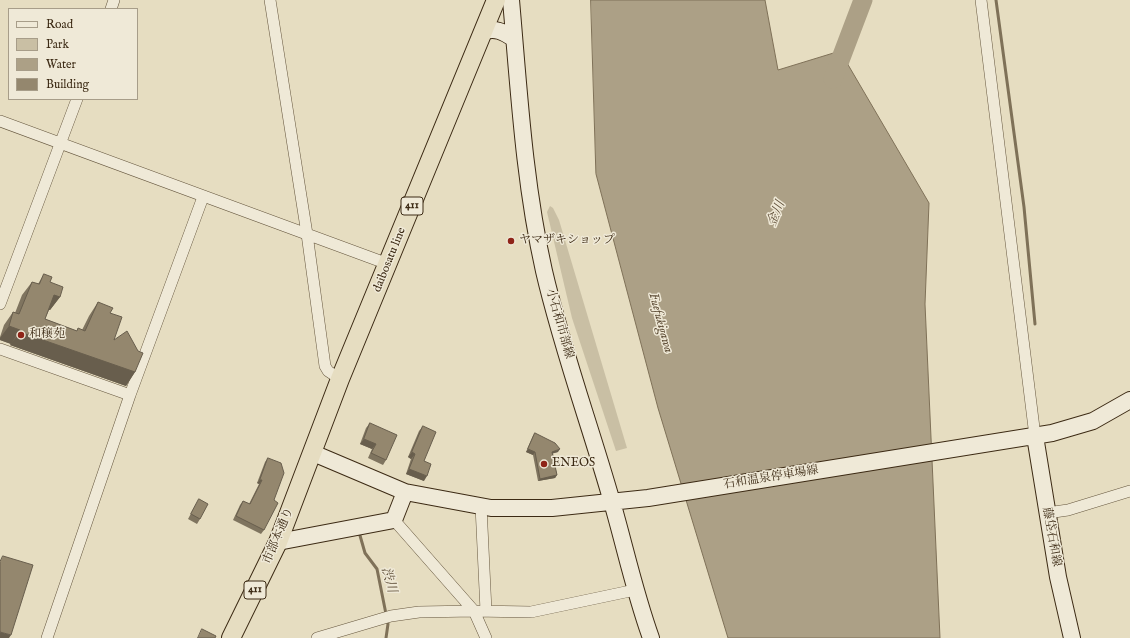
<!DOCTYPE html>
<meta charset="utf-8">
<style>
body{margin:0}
#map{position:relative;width:1130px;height:638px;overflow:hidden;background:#e6ddc1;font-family:"IM FELL English",serif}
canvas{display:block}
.legend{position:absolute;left:8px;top:8px;width:130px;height:92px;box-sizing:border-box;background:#efe9d7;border:1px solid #a79d89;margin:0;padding:5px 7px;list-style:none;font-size:12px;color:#3c2a14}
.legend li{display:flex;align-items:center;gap:8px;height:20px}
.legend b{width:20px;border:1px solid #a79d89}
</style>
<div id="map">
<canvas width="1130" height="638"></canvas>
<ul class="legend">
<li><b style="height:5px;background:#efe9d7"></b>Road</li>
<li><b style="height:11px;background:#c9bfa4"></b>Park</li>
<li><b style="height:11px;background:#aca086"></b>Water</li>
<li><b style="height:11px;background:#94876e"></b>Building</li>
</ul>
</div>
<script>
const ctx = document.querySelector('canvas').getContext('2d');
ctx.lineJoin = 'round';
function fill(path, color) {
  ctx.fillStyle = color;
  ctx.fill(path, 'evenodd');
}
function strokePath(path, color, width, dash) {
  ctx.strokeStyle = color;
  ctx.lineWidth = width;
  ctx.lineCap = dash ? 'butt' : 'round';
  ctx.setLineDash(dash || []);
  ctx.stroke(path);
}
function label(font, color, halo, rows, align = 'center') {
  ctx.font = font + ' "IM FELL English","Noto Serif JP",serif';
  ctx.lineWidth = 3;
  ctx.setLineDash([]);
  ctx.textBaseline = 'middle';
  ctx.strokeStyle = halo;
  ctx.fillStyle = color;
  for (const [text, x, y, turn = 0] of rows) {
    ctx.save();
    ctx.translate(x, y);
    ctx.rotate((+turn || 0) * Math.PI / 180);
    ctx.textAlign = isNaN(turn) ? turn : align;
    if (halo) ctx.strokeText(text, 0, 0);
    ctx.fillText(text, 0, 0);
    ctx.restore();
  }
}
const green = new Path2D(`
 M550,206L553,208L559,220L627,448L616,451L572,318L547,212Z`);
const water = new Path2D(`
 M591,0H765L778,70L840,51L929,203L925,304L940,638H728L658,408L596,174Z`);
const stream = new Path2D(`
 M996,0L1024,207L1035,324
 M359,532L365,553L377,569L388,624L386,638`);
const river = new Path2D(`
 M833,79L863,0`);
const minor = new Path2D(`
 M270,0L307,234L325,366L328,371L340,379
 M981,0L1035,436
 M111,9L114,0
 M0,121L388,264
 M0,304L77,99
 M0,349L130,395
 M481,506L486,611
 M1047,513L1068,510L1130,491
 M394,520L474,611L486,638
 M47,638L130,395L203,197
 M317,638L391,616L419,612L474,611L531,612L635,590`);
const secondary = new Path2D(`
 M511,0C519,91 524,182 544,271C562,349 590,425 612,502C625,547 635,594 651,638
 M483,32C495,27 504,32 514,39
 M1035,436L1058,577L1072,638
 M313,453L405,492L491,508H552L648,498L1052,433L1093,421L1130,400
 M278,542L394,520L405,492`);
const trunk = new Path2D(`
 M231,638L278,542L340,379L496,0`);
const wall = new Path2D(`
 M44,274L60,297L50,310H49L45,319L77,331L82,330L89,316L98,302L110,313L114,340L135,372L126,386L10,345L11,344L0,340V337L4,325L13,312L15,313L22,295L32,282L38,284Z
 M370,423L386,460L383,465L368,458L372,449L360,444L366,428Z
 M423,426L424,461V481L406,474L411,459L408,457L419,431Z
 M535,433L558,452L553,453L557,475L555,478L538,481L533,455L526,452L533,436Z
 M268,458L274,500L264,530L261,534L233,520L240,505L243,501L249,504L259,484L257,483L265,462Z
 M199,499L200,519L197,524L188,519L196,504Z`);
const shadedWall = new Path2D(`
 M54,295L60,297L50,310L44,308Z
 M9,326L20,330L11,344L0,340V338Z
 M20,332L135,372L126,386L10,345Z
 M364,439L376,444L372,449L360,444Z
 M528,449L535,452L533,455L526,452Z
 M560,449L558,452L551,454L552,452Z
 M412,452L415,454L411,459L408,457Z
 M409,469L427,476L424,481L406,474Z
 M557,475L555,478L538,481L540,479Z
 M260,480H262L259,484L257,483Z
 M0,632L11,635L9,638H0Z`);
const building = new Path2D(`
 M44,274L52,277L50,282L63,287L60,297L54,295L45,319L77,331L78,328L85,331L98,302L113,308L110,313L122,317L114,340L127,331L138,351L143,353L135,372L20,332V330L9,326L13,312L19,314L32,282L39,284Z
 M370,423L397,435L386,460L371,453L376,444L364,439Z
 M423,426L436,432L424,461L431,464L427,476L409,469L415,454L412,452Z
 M535,433L555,443L560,449L552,452L557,475L540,479L535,452L528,449Z
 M268,458L281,463L284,473L274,500L278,503L264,530L236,516L243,501L250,504L262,480H260Z
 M199,499L208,504L200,519L191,514Z
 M3,556L33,565L11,635L0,632V562Z
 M202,629L216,636L215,638H198Z`);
const markers = [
 [511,241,4,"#8f2418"],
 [21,335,4,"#8f2418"],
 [544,464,4,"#8f2418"]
];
const shields = [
 [412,206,22],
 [255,590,22]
];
const shieldNames = [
 ["411",412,206],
 ["411",255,590]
];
const poiNames = [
 ["ヤマザキショップ",519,241],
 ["和穣苑",29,335],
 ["ENEOS",552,464]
];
const streetNames = [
 ["daibosatu line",390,260,-68],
 ["小石和市部線",559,324,74],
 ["石和温泉停車場線",771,478,-9],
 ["市部本通り",279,536,-67],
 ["藤垈石和線",1051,537,80]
];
const waterNames = [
 ["金川",777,214,-68],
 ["Fuefukigawa",660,323,75],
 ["渋川",388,580,75]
];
fill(green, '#c9bfa4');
fill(water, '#aca086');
strokePath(water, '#7f7158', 1);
strokePath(stream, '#7f7158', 3);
strokePath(river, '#aca086', 19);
strokePath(minor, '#66573f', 12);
strokePath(secondary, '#3c2a14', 18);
strokePath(trunk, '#3c2a14', 20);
strokePath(minor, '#efe9d7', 11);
strokePath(secondary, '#efe9d7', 16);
strokePath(trunk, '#e6ddc1', 18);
fill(wall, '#7f745f');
fill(shadedWall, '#685e4d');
fill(building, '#94876e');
strokePath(building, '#685e4d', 1);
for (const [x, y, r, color] of markers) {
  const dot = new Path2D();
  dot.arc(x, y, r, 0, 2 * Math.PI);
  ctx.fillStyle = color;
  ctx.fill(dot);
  strokePath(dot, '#efe9d7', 1.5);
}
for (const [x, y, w] of shields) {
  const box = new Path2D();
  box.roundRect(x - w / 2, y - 9, w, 18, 3);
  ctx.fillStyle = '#efe9d7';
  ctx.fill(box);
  strokePath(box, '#3c2a14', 1);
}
label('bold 11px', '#3c2a14', null, shieldNames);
label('12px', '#3c2a14', '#efe9d7', poiNames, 'left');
label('12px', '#3c2a14', '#efe9d7', streetNames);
label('italic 13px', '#5e4d36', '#efe9d7', waterNames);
</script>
